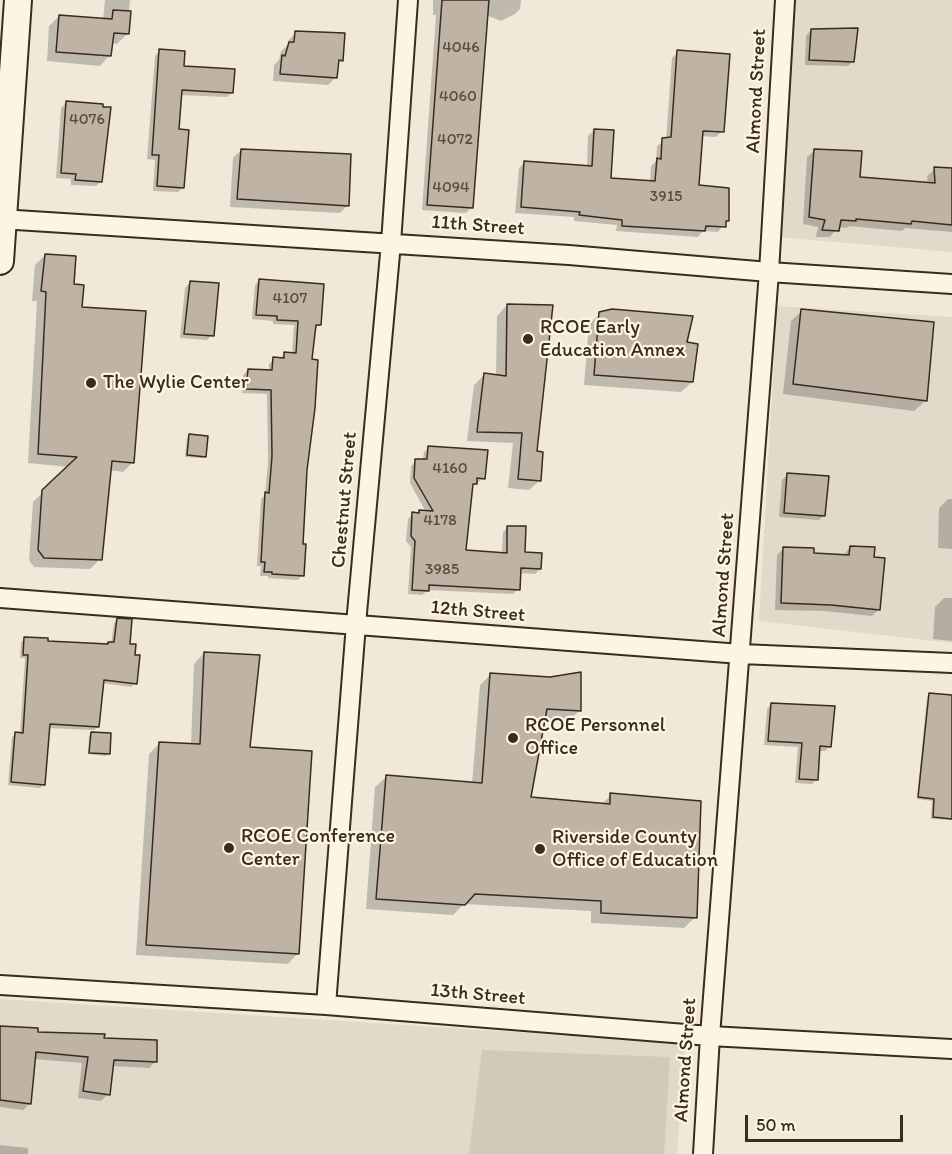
<!DOCTYPE html>
<style>
body{margin:0}
#map{position:relative;width:952px;height:1154px;overflow:hidden;background:#f0e9d9;font-family:Itim,sans-serif}
canvas{display:block}
.scale{position:absolute;left:745px;top:1115px;width:158px;height:27px;box-sizing:border-box;border:3px solid #3b2a1e;border-top:0;padding-left:8px;font-size:18px;line-height:21px;white-space:nowrap;color:#3b2a1e;-webkit-text-stroke:4px #fcf5e5;paint-order:stroke}
</style>
<div id="map">
<canvas width="952" height="1154"></canvas>
<div class="scale">50 m</div>
</div>
<script>
const ctx = document.querySelector('canvas').getContext('2d');
ctx.lineJoin = 'round';
function fill(path, color) {
  ctx.fillStyle = color;
  ctx.fill(path, 'evenodd');
}
function strokePath(path, color, width, dash) {
  ctx.strokeStyle = color;
  ctx.lineWidth = width;
  ctx.lineCap = dash ? 'butt' : 'round';
  ctx.setLineDash(dash || []);
  ctx.stroke(path);
}
function label(font, color, halo, rows, align = 'center') {
  ctx.font = font + ' Itim,sans-serif';
  ctx.lineWidth = 4.5;
  ctx.setLineDash([]);
  ctx.textBaseline = 'middle';
  ctx.strokeStyle = halo;
  ctx.fillStyle = color;
  for (const [text, x, y, turn = 0] of rows) {
    ctx.save();
    ctx.translate(x, y);
    ctx.rotate((+turn || 0) * Math.PI / 180);
    ctx.textAlign = isNaN(turn) ? turn : align;
    if (halo) ctx.strokeText(text, 0, 0);
    ctx.fillText(text, 0, 0);
    ctx.restore();
  }
}
const built = new Path2D(`
 M794,0H952V252L777,237Z
 M777,306L952,317V643L759,621Z
 M0,999L685,1043L677,1154H0Z`);
const green = new Path2D(`
 M482,1050L670,1057L664,1154H469Z`);
const shadow = new Path2D(`
 M105,0H130L127,34L117,44L111,43L110,55L100,66L47,61L49,26L59,16L103,20Z
 M433,0H521L520,9L515,14L501,21L486,15L472,207L466,213L422,210L436,15H433Z
 M811,30L853,61L848,66L805,65L806,36Z
 M296,32L341,60L337,65L336,77L328,85L273,81L274,65L279,60L281,51L288,45V41Z
 M160,51L182,68L232,92L227,97L180,95L177,130L183,187L178,192L153,191L155,160L147,159L155,56Z
 M678,52L722,131L716,137L701,136L698,187L727,220L718,232L703,231L698,237L616,231L617,225L574,221V217L515,213L519,168L525,162L587,167L588,136L594,130L610,180L650,182L651,166L656,161L657,146L666,140L672,58Z
 M66,103L102,108L101,181L96,186L71,185V179L56,178L61,108Z
 M241,150L348,205L340,213L230,207L233,158Z
 M815,150L858,178L928,184L927,176L935,169H952V232L905,228L902,231L849,226L847,228L838,227L830,237H816L818,227L803,224L807,157Z
 M45,255L72,286L133,462L123,472L109,470L100,559L90,569L34,567L29,560L33,502L69,467L28,463L37,301H32L35,265Z
 M259,281L320,324L315,329L310,361L302,546V575L298,580L268,578V576H260L261,566H257L261,499L265,495L268,462L267,394L242,393L243,375L248,370L269,372V364L274,359H279L285,354H292L294,325L273,324V321L252,319L255,285Z
 M190,282L212,335L207,340L180,338L185,288Z
 M507,305L540,480L529,490L508,488L513,443L467,441L474,385L484,375L496,377L497,316Z
 M802,311L925,401L914,411L783,394L791,321Z
 M600,314L685,343L692,382L681,392L584,385L589,324Z
 M189,435L204,456L202,458L185,457L187,438Z
 M429,447L484,478L471,487L465,552L502,554L503,532L508,527L524,553L540,569L535,574L520,573L518,589L513,594L428,590L422,595L408,594L411,547L406,541L408,519L413,514L426,512L410,483L411,466L416,461L423,460L424,452Z
 M788,474L824,515L819,520L779,517L782,480Z
 M948,499H952V549L938,548L939,508Z
 M850,547L879,609L872,616L824,611L775,610L777,555L784,548L812,555L843,556Z
 M944,598H952V641L933,639L935,607Z
 M117,620L128,645L135,683L131,687L102,683L98,727L94,730L48,728L44,784L40,788L8,785L12,737L16,734H20L25,658H20L21,642L25,638L46,643L107,645L111,644L114,623Z
 M204,653L248,749L298,953L288,964L136,955L149,754L159,744L191,745L194,664Z
 M490,675L580,710L569,721L544,720L529,799L601,805L611,795L695,917L684,928L591,923V911L464,904L453,915L366,909L375,787L386,777L472,784L480,685Z
 M929,695L952,697V820L931,819L932,801L917,799L927,697Z
 M771,704L829,747L825,751H818L817,779L812,784L795,783L798,747L764,745L767,709Z
 M91,734L108,753L106,756L88,754L89,736Z
 M0,1028L36,1033L103,1039L156,1061L149,1068L112,1066L108,1094L101,1101L78,1098L82,1063L34,1059L30,1103L23,1110L0,1107Z
 M0,1145L28,1148V1154H0Z`);
const building = new Path2D(`
 M442,0H489L473,208L427,205Z
 M113,10L131,11L129,34L114,33L111,56L56,52L59,15L112,19Z
 M858,28L854,62L809,60L811,29Z
 M295,31L345,33L343,61L339,60L337,78L280,74L282,55L285,56L289,42H294Z
 M159,49L185,51L184,66L235,69L233,93L182,90L179,129L189,130L184,188L157,186L159,155H152Z
 M677,50L730,54L724,132L703,131L699,185L729,188V221H726V227L706,226L705,231L622,226V220L579,215L580,212L521,207L524,161L592,166L594,129L614,130L611,178L655,181L657,158L661,159L662,138L671,137Z
 M66,101L103,104V107H111L102,182L75,180L76,174L61,173Z
 M241,149L351,154L349,206L237,199Z
 M814,149L862,151L860,177L935,183L934,167L952,168V225L912,221L911,224L856,219V221L841,220L839,231L822,230L825,220L809,217Z
 M45,254L76,256L74,284L84,285L82,307L146,311L134,463L112,461L102,560L44,558L38,550L42,490L77,457L38,454L46,292L41,291Z
 M259,279L324,284L321,325H316L312,359L318,360L315,408L307,470L303,544H306L304,576L272,574V572H264L265,562H261L265,492L269,493L272,456L271,390L246,389L248,369L272,370L273,357L284,358V352L296,353L298,321L277,320V316L256,315Z
 M190,281L219,283L214,336L184,334Z
 M507,304L553,305L537,451L543,452L541,481L518,479L522,433L477,432L484,373L506,376Z
 M612,309L693,316L687,342L698,344L693,382L594,375L599,312Z
 M801,309L934,322L927,401L793,384Z
 M189,434L208,436L206,457L187,455Z
 M428,446L488,450L485,479L477,478V484H473L466,550L507,553V526H526L525,552L542,553L541,569L521,568L520,590L429,585V591L412,590L415,541L411,536L412,512L419,513V510L433,511L414,478L415,459H427Z
 M787,473L829,476L825,516L784,513Z
 M850,546L875,547L874,557L885,558L880,610L831,605L781,603L783,547L814,548V553L849,555Z
 M117,618L132,619L130,644H136L135,655H140L137,684L104,680L99,727L50,724L45,785L11,782L15,732L23,733L28,655H23L24,637L48,638V641L108,644V642H114Z
 M204,652L260,655L250,747L312,751L299,954L146,945L159,742L200,744Z
 M581,672V711L547,709L531,797L610,804V793L701,801L697,918L601,913V901L475,894L465,905L376,899L386,775L482,783L490,673L550,677Z
 M929,693L952,695V819L933,817L934,799L918,797Z
 M771,703L835,706L831,747L820,746L818,780L799,779L802,743L768,741Z
 M91,732L111,733L110,754L89,753Z
 M0,1026L38,1028V1032L105,1034L104,1038L157,1040V1062L114,1060L110,1095L83,1091L88,1057L36,1052L31,1104L0,1100Z`);
const minor = new Path2D(`
 M0,219L569,255L769,272L952,284
 M0,598L741,654L952,663
 M0,985L326,1005L710,1036L952,1049
 M326,1005L356,624L391,243L408,0
 M703,1154L710,1036L769,272L785,0`);
const secondary = new Path2D(`
 M0,261L18,0`);
const markers = [
 [528,339,6,"#3b2a1e"],
 [91,383,6,"#3b2a1e"],
 [513,738,6,"#3b2a1e"],
 [229,848,6,"#3b2a1e"],
 [540,849,6,"#3b2a1e"]
];
const numberNames = [
 ["4046",461,48],
 ["4060",458,97],
 ["4076",87,120],
 ["4072",455,140],
 ["4094",451,188],
 ["3915",666,197],
 ["4107",290,299],
 ["4160",450,469],
 ["4178",440,521],
 ["3985",442,570]
];
const streetNames = [
 ["Almond Street",757,91,-87],
 ["11th Street",478,226,4],
 ["Chestnut Street",345,500,-85],
 ["Almond Street",724,575,-86],
 ["12th Street",478,612,5],
 ["13th Street",478,995,5],
 ["Almond Street",686,1060,-86]
];
const poiNames = [
 ["RCOE Early",540,328],
 ["Education Annex",540,351],
 ["The Wylie Center",103,383],
 ["RCOE Personnel",525,726],
 ["Office",525,749],
 ["RCOE Conference",241,837],
 ["Center",241,860],
 ["Riverside County",552,838],
 ["Office of Education",552,861]
];
fill(built, '#e1d9c9');
fill(green, '#d2c9ba');
fill(shadow, '#0003');
fill(building, '#beb3a4');
strokePath(building, '#3b2a1e', 1.5);
strokePath(minor, '#3b2a1e', 22);
strokePath(secondary, '#3b2a1e', 30);
strokePath(minor, '#fcf5e5', 18);
strokePath(secondary, '#fcf5e5', 26);
for (const [x, y, r, color] of markers) {
  const dot = new Path2D();
  dot.arc(x, y, r, 0, 2 * Math.PI);
  ctx.fillStyle = color;
  ctx.fill(dot);
  strokePath(dot, '#fcf5e5', 2);
}
label('16px', '#5c4c40', null, numberNames);
label('20px', '#3b2a1e', '#fcf5e5', streetNames);
label('20px', '#3b2a1e', '#fcf5e5', poiNames, 'left');
</script>
